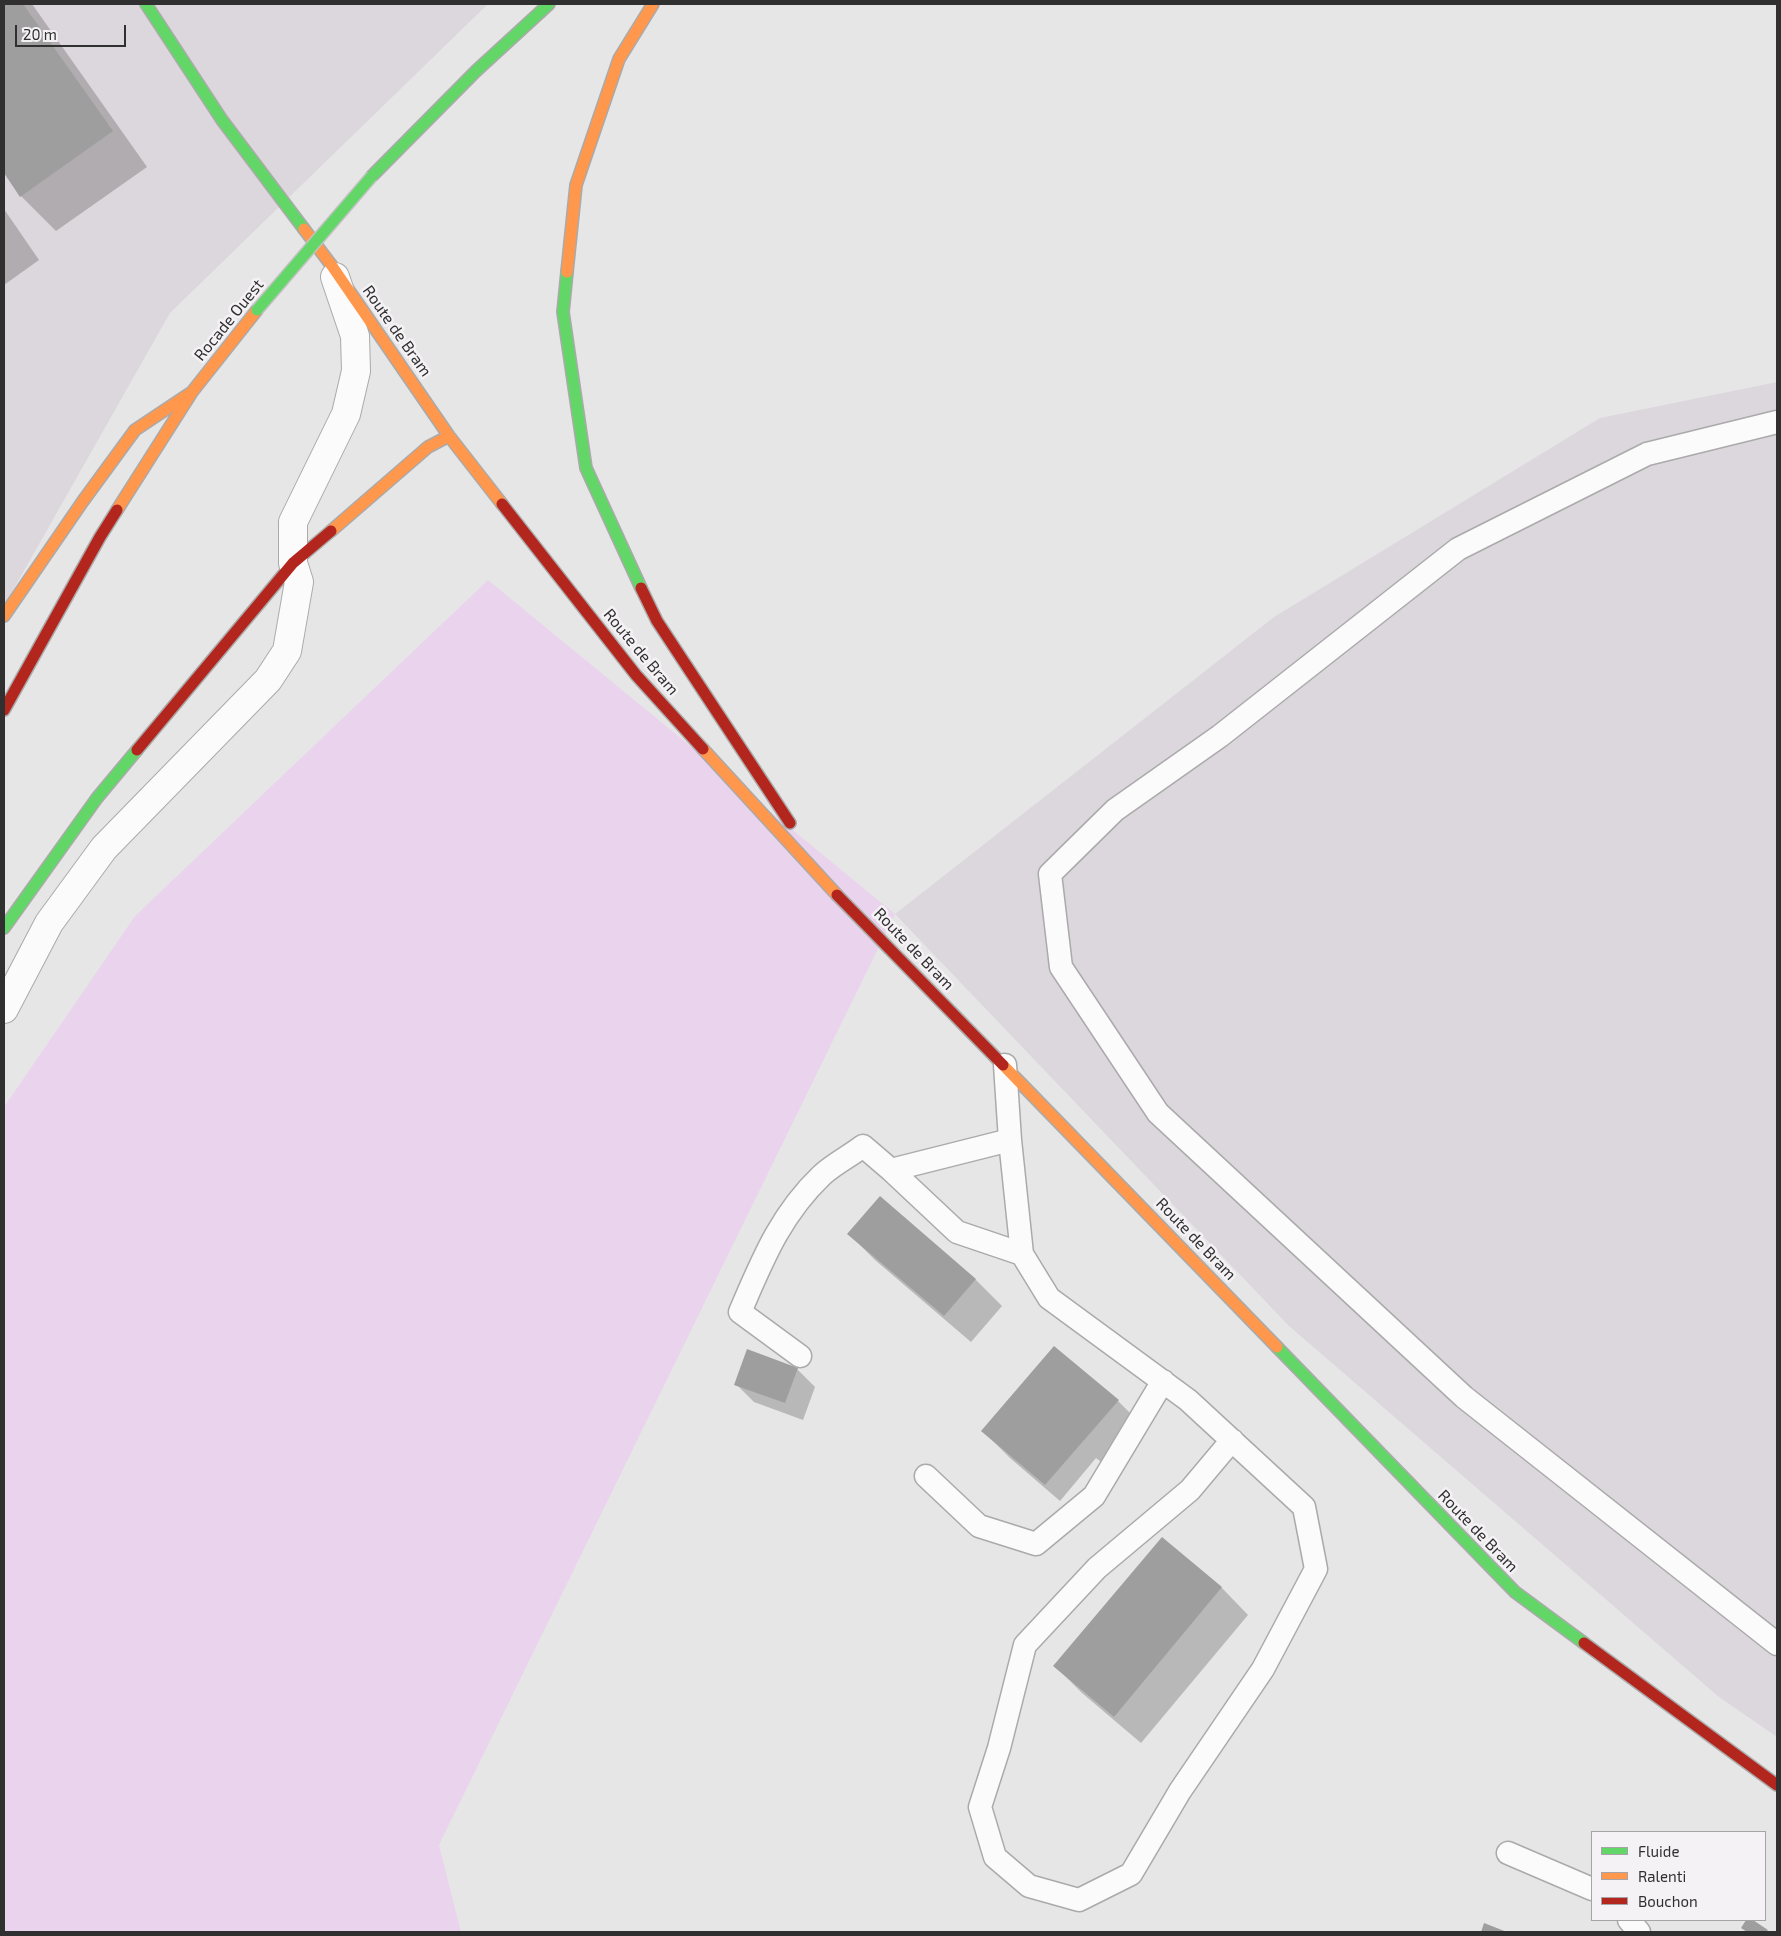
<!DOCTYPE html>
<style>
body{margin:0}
#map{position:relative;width:1781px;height:1936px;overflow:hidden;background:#e7e6e7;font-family:"Exo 2",sans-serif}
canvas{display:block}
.frame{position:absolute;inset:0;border:5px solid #313031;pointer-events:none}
.legend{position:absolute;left:1591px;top:1831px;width:175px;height:90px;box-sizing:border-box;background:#f5f2f5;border:1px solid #a7a4a7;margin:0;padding:6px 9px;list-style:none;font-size:15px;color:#313031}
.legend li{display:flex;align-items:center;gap:10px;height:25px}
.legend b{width:25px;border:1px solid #a7a4a7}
.scale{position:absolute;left:15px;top:25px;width:111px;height:22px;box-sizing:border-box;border:2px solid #313031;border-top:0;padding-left:6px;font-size:15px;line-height:18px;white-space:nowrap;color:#313031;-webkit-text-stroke:4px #f5f2f5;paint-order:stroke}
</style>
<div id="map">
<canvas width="1781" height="1936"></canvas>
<div class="frame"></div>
<ul class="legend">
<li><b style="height:6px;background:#63d668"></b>Fluide</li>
<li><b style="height:6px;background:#ff974d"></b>Ralenti</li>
<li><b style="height:6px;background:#b3261e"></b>Bouchon</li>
</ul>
<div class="scale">20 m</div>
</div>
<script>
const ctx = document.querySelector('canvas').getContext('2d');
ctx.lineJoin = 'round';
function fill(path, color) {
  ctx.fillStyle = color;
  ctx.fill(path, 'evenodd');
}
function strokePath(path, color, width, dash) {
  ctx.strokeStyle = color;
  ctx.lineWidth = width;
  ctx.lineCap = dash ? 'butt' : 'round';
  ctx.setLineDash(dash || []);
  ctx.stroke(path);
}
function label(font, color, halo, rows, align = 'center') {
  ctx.font = font + ' "Exo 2",sans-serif';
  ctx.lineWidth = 5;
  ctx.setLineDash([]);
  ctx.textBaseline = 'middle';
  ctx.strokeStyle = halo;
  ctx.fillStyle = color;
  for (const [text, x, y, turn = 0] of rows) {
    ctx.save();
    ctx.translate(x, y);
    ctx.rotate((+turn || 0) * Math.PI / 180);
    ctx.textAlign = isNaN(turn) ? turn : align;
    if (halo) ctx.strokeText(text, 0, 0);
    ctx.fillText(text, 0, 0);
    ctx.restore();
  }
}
const built = new Path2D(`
 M4,4H488L170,313L4,606Z
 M1777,382V1737L1719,1697L1289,1326L895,914L1274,617L1600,418Z`);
const green = new Path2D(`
 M488,580L895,914L439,1845L461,1932H4V1107L135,916Z`);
const shadow = new Path2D(`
 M4,4H32L147,167L56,231L21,196L4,171Z
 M4,209L39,260L4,285Z
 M849,1234L975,1279L1002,1306L971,1342L875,1260Z
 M797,1369L815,1387L803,1420L754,1402L736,1384Z
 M1118,1401L1144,1427L1109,1468L1096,1458L1060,1501L1010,1458L983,1431Z
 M1162,1538L1222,1588L1248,1615L1141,1743L1082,1693L1055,1666Z`);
const building = new Path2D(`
 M4,4H23L113,131L20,197L4,173Z
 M880,1196L976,1279L944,1316L847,1234Z
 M1054,1346L1119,1400L1045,1485L981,1431Z
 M747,1349L798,1368L785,1403L734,1385Z
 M1162,1537L1222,1587L1114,1717L1053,1666Z
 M1746,1920H1753L1768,1930L1766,1932H1747L1741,1928Z
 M1484,1923L1507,1932H1481Z`);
const lane = new Path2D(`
 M1777,422L1647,454L1458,549L1220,736L1115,810L1050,874L1061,967L1158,1113L1464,1397L1777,1644
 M1005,1065L1010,1140L1022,1254L1049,1298L1188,1400L1304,1507L1316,1569L1263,1669L1180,1791L1131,1874L1079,1900L1029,1886L995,1857L980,1807L999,1748L1025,1645L1097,1568L1190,1490L1232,1440
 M1010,1140L891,1170L957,1232L1022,1254
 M800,1356L740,1312C762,1261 780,1215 822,1175C834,1164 850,1156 863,1146L891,1170
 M926,1476L979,1526L1036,1544L1094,1496L1163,1381
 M1508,1853L1592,1889
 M1629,1920L1639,1932`);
const street = new Path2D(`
 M4,1009L49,923L104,848L268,680L287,651L299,582L293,563V522L346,414L356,371L355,336L335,277`);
const fast = new Path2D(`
 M146,4L222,120L304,229
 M372,176L476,71L549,4
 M567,272L563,312L586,468L641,588
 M4,928L97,798L137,750
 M1277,1347L1515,1592L1584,1643`);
const slow = new Path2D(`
 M304,229L332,266L449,436L502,504
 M567,272L576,185L619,59L653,4
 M117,510L192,392L257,310
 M331,531L428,447L449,436
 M4,616L83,501L135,430L192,392
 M703,749L837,895
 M1003,1065L1277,1347`);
const jam = new Path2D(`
 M502,504L636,675L703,749
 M641,588L657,621L790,823
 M4,710L100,537L117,510
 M137,750L293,563L331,531
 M837,895L1003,1065
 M1584,1643L1777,1785`);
const fastBridge = new Path2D(`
 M257,310L372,176`);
const streetNames = [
 ["Rocade Ouest",229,320,-51],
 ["Route de Bram",397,331,55],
 ["Route de Bram",641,652,50],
 ["Route de Bram",914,949,46],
 ["Route de Bram",1196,1239,46],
 ["Route de Bram",1478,1531,46]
];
fill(built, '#dcd7dc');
fill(green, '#ead3ed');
fill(shadow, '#0003');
fill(building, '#9f9e9f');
strokePath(lane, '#aaa', 25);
strokePath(street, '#aaa', 30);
strokePath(fast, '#aaa', 14);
strokePath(slow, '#aaa', 14);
strokePath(jam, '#aaa', 14);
strokePath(lane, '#fbfbfb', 22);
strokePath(street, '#fbfbfb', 28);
strokePath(fast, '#63d668', 11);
strokePath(slow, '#ff974d', 11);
strokePath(jam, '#b3261e', 11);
strokePath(fastBridge, '#c1c1c1', 14, []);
strokePath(fastBridge, '#63d668', 11);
label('16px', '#313031', '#f5f2f5', streetNames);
</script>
